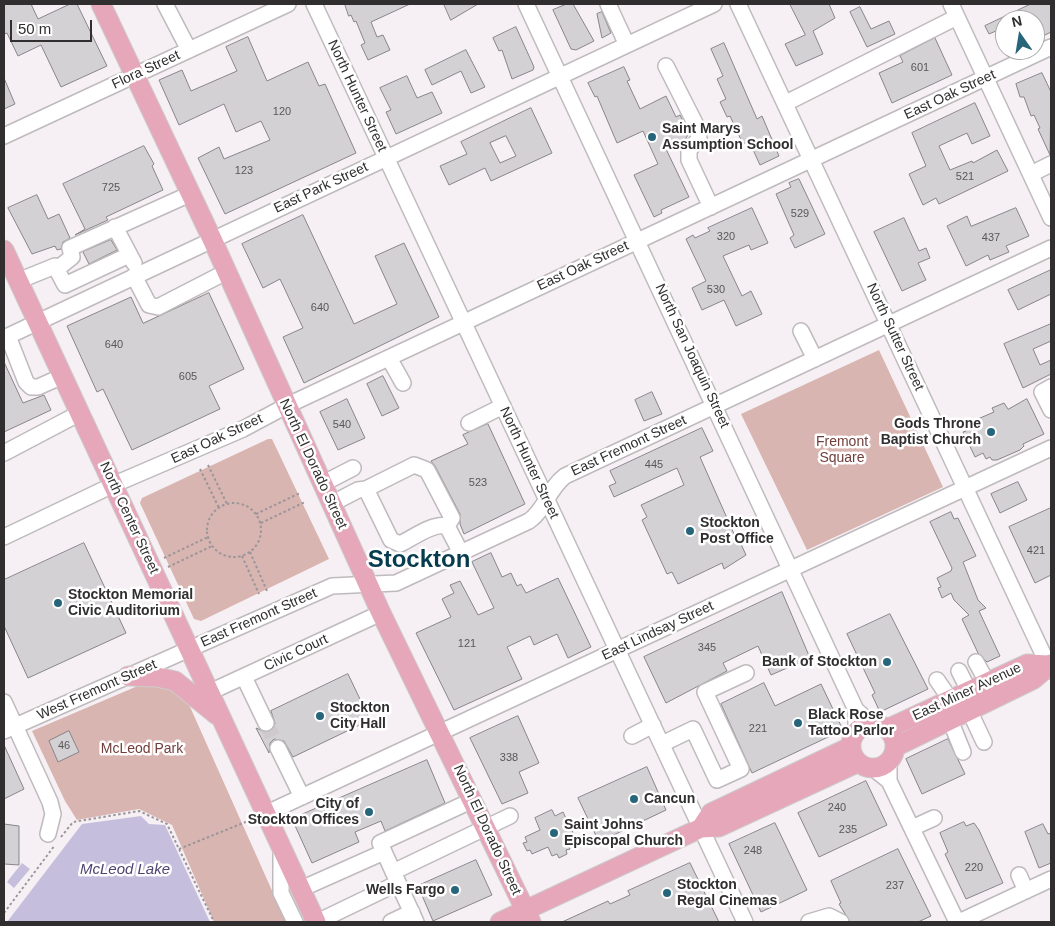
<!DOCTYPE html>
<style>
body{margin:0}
#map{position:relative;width:1055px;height:926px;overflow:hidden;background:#f6f0f4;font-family:Arial,sans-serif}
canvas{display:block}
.frame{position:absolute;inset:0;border:5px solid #302e2f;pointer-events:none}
.north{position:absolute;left:995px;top:10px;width:50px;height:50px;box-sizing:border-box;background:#fff;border:1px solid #acabac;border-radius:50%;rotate:347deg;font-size:14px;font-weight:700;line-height:20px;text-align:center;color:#302e2f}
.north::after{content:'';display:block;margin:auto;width:18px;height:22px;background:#27657b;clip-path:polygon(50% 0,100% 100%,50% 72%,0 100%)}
.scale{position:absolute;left:10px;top:20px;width:82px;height:22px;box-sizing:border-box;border:2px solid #302e2f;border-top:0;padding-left:6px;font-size:15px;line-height:18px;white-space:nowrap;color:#302e2f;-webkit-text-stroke:4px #fff;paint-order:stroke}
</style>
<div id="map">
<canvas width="1055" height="926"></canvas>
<div class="frame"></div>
<div class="north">N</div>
<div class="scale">50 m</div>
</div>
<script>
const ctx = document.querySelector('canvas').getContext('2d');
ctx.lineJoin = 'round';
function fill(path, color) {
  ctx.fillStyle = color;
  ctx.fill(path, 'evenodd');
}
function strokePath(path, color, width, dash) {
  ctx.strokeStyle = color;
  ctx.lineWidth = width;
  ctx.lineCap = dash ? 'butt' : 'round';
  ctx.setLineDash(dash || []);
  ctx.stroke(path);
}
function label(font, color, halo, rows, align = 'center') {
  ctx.font = font + ' Arial,sans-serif';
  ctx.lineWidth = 5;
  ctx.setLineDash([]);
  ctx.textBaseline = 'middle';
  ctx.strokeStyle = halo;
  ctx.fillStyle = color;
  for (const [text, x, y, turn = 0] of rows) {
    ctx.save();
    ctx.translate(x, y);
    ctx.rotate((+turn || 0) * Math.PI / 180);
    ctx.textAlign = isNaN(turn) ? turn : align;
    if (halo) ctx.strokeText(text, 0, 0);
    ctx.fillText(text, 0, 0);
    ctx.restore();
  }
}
const green = new Path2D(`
 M879,350L943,487L807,550L741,414Z
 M268,439H272L329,559L201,621L194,619L140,503L142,498Z
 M140,685H164L183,691L286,922H214L172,825L139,809L77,820L65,801L32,731Z`);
const water = new Path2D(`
 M141,816L149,824L165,825L210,922H7L82,824Z
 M22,863L30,869L14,888L7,882Z`);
const building = new Path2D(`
 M4,4H31L38,19L70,4H77L107,66L61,87L41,45L18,56L7,33L4,34Z
 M345,4H410L371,22L377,37L383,35L390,50L368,60L361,45L365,43L356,21L354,22L351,15L349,16Z
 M444,4H478L451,20Z
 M567,4H573L594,41L576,50L571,49L553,10Z
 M790,4H829L835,18L813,31L823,54L796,66L785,44L805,35Z
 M1031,4H1051V32L1043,36L1035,20H1005V27L989,34L985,26Z
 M860,7L871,29L889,21L895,34L867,47L850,12Z
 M602,12L611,33L602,38L597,14Z
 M516,27L534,67L533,70L512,79L502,50L499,51L493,38Z
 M248,37L267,81L308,62L319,86L325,84L356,153L225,214L198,158L219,147L224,159L270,140L261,121L236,132L224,104L179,125L159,80L182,70L191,91L237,71L226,47Z
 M935,38L952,75L892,103L879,73L903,62L900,56Z
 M724,43L757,119L762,116L779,156L760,165L749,141L743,144L730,116L727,117L720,102L726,99L717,79L723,76L711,49Z
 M466,50L485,87L471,93L461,71L432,85L425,70Z
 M624,67L630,80L627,81L640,109L666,96L676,117L680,115L689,133L685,140L666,149L689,197L661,210L662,213L654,217L634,175L658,164L643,131L617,143L597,96L595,97L588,83Z
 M1042,73L1051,92L1050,155L1038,129L1040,128L1034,115L1031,116L1024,97H1020L1016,84Z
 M407,76L417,98L432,92L442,113L396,134L386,112L391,110L380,88Z
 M4,78L15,104L4,109Z
 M975,103L990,136L972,144L967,133L939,146L950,170L972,161L973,163L997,150L1008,171L939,204L936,198L923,205L909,174L926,166L912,133Z
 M531,108L552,153L491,181L485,168L449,185L440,166L467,154L461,142ZM506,136L516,156L500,163L490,143Z
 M144,146L154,164L152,166L163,190L106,217L108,220L75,235L85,229L63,184Z
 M799,179L825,234L795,248L790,238L794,235L776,194L791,187L789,183Z
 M37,195L48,219L59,214L70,238L63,242L61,249L57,250L55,246L32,254L8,208Z
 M752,208L768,243L751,250L749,245L723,256L742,296L751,291L762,314L736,326L724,300L702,310L692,288L706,281L686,239L693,235L695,238L710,231L708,228Z
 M1016,208L1029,236L1006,246L1009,252L990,260L988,255L966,266L947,226L967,216L971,226Z
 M303,215L354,324L397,304L375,256L404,243L439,317L304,383L283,337L303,328L280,279L263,288L242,244Z
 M904,218L919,251L926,248L930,258L918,263L926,280L902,291L874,232Z
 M111,240L117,250L89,264L83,252Z
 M1051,270V294L1018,310L1008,290Z
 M209,293L244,369L209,386L220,409L132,450L103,389L97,392L67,326L131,297L143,323Z
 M1051,324V341L1033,349L1040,365L1051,360V374L1023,388L1004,344Z
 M4,362L23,403L44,395L51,410L4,432Z
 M383,376L399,408L382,416L367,384Z
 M652,392L662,414L644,421L635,400Z
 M347,399L365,438L338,450L320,412Z
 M1027,399L1044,434L1023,444L1024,446L1020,450L997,460H992L990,457L986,459L983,453L975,457L963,432L966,431L964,425L994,412L992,408L1004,403L1008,409Z
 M488,424L525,504L464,534L460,524V514L435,466L431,461L468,444L463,435Z
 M702,428L713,451L700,457L738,543L740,542L746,555L724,569L722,563L678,584L672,572L667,574L642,520L647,517L641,505L684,485L677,468L614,497L609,486L616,483L610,471Z
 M1018,482L1027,500L1000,513L991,494Z
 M1051,508V575L1035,583L1009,527Z
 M951,512L954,519L958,518L976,556L963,562L978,600L986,608L979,611L1000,656L987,662L978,653L962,619L969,615L954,600L951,593L942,598L938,588L941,587L937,578L951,571L952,568L930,522Z
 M84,543L126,633L28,678L4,626V580Z
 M491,553L502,577L511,573L517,586L521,584L526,593L558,578L591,647L568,658L557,634L534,645L530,636L507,647L522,679L454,710L416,633L451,617L442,599L454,593L450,585L460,581L478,615L494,608L472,562Z
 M782,592L810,658L771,675L758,646L723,663L727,671L666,703L644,657Z
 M890,614L928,689L880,712L872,695L875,693L847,634Z
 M348,674L370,720L293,757L284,741L274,739L270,743L269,753L256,728L266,732L273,729L275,723L271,711Z
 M764,683L775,706L821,684L843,730L752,773L721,704Z
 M518,716L539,763L519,772L528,793L502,804L470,738Z
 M69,731L79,752L58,762L49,741Z
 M948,739L965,774L922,794L906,759Z
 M4,745L24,789L4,799Z
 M427,760L445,803L385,831L381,821L355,832L359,842L312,863L292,819Z
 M647,767L666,810L599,842L578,798Z
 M866,781L887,825L819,857L798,813Z
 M552,810L555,816L563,812L574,835L565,839L570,849L566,850L567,854L559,858L557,854L552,856L548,847L532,854L530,850L527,851L523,843L527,842L525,837L540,830L535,818Z
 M964,822L966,826L974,823L979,830L1003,883L966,899L945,854L948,852L940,833Z
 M775,823L807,890L761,912L729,844Z
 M4,824L19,826V865L4,864Z
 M1043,824L1048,834L1051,833V863L1039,868L1025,832Z
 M898,849L931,916L918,922H850L839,904L841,903L831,881Z
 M476,860L492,895L433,921L418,886Z
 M690,863L719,922H562L608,901L610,904L630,895L628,891Z`);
const minorTunnel = new Path2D(`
 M266,723L278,748`);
const path = new Path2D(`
 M208,465L227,504
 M200,469L219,508
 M207 530a27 27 0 1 1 54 0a27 27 0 1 1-54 0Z
 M256,514L300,493
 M261,523L305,502
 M250,552L267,591
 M242,556L259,594
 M164,558L208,537
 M168,567L212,546
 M61,837L73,822L139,811L167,824L214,922
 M179,849L253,819
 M4,913L55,845`);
const minor = new Path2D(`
 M165,4L189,50
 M314,4L745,922
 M526,4L856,710V732
 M608,4L627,45
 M738,4L1051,671
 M951,4L1051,218
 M666,66L698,129L699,139L689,150V160L711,207
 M786,103L957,17
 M4,136L288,4
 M1031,174L1051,164
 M115,227L134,263
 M57,269L72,257L70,248L190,194
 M134,276L149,305L158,307L226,272
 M18,281L55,266L65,285L129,255
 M801,331L815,359
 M8,336L26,382L31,387H38L63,376
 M4,338L714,4
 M389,358L403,383
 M1051,387L1042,392L1051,410
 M469,423L503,406
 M4,453L80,413
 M322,484L353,468
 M366,489L414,465L427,470L452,518L447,526
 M331,504L358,490L366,489L391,540L400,544C413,538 432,523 447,526L461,553
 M4,537L115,484L243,429L286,406L1051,47
 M976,662L987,682
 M959,671L969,691
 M244,677L266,723
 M937,680L950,699
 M210,692L381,613
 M4,702L50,802L53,814L48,834
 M856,710L872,724
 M969,710L984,742
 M950,720L963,752
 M4,731L332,586L396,583L529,521C546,509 548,489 565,476L1051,248
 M632,736L653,725
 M662,744L693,729L717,780L741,769L705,692L746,673
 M278,748L302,797
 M889,762V781L957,922
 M874,769L889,781
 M265,814L1051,448
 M912,828L934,818
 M281,848V893L295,922
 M393,872L510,816
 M1019,875L1026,891
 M301,889L384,852
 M317,922L398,883
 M391,922L412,912
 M416,922L380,843L473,800
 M809,922L829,916L841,922
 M959,922L1051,879`);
const major = new Path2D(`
 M101,4L212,239L381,613L531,922
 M4,250L316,922
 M128,676L157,677L175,681L217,715
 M851 746a22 22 0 1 1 44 0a22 22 0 1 1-44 0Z
 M887,729L1027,664L1048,665
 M895,747L1034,679L1051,664
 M701,828L711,813L850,747
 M500,922L701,828L719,827L857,763`);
const markers = [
 [652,137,5,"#27657b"],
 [991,432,5,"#27657b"],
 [690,531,5,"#27657b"],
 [58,603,5,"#27657b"],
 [887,662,5,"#27657b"],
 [320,716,5,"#27657b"],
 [798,723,5,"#27657b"],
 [634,799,5,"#27657b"],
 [369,812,5,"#27657b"],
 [554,833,5,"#27657b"],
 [455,890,5,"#27657b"],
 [667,893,5,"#27657b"]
];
const numberNames = [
 ["601",920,68],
 ["120",282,112],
 ["123",244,171],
 ["521",965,177],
 ["725",111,188],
 ["529",800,214],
 ["320",726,237],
 ["437",991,238],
 ["530",716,290],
 ["640",320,308],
 ["640",114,345],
 ["605",188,377],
 ["540",342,425],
 ["445",654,465],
 ["523",478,483],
 ["421",1036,551],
 ["121",467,644],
 ["345",707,648],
 ["221",758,729],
 ["46",64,746],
 ["338",509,758],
 ["240",837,808],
 ["235",848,830],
 ["248",753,851],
 ["220",974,868],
 ["237",895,886]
];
const streetNames = [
 ["Flora Street",146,70,-25],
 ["East Oak Street",950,95,-25],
 ["North Hunter Street",357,96,65],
 ["East Park Street",321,188,-25],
 ["East Oak Street",583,266,-25],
 ["North Sutter Street",895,337,65],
 ["North San Joaquin Street",692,356,65],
 ["East Oak Street",217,439,-25],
 ["East Fremont Street",629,446,-25],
 ["North Hunter Street",529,463,65],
 ["North El Dorado Street",313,464,65],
 ["North Center Street",129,518,65],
 ["East Fremont Street",259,618,-24],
 ["East Lindsay Street",658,631,-25],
 ["Civic Court",296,653,-25],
 ["West Fremont Street",97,690,-24],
 ["East Miner Avenue",967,692,-25],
 ["North El Dorado Street",487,830,65]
];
const poiNames = [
 ["Saint Marys",662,129],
 ["Assumption School",662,145],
 ["Gods Throne",981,424,"right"],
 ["Baptist Church",981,440,"right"],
 ["Stockton",700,523],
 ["Post Office",700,539],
 ["Stockton Memorial",68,595],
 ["Civic Auditorium",68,611],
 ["Bank of Stockton",877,662,"right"],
 ["Stockton",330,708],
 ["City Hall",330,724],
 ["Black Rose",808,715],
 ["Tattoo Parlor",808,731],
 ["Cancun",644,799],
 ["City of",359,804,"right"],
 ["Stockton Offices",359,820,"right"],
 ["Saint Johns",564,825],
 ["Episcopal Church",564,841],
 ["Stockton",677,885],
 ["Regal Cinemas",677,901],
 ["Wells Fargo",445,890,"right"]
];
const parkNames = [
 ["Fremont",842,442],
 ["Square",842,458],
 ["McLeod Park",142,749]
];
const waterNames = [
 ["McLeod Lake",125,870]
];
const townNames = [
 ["Stockton",419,560]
];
fill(green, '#d9b5b1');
fill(water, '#c5bfdd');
fill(building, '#d4d1d5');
strokePath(building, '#88858a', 1);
strokePath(minorTunnel, '#cec9cd', 15, [15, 8]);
strokePath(minor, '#bfbabd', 18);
strokePath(major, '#cdcdcd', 21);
strokePath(path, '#999598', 2, [2.5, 2.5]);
strokePath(minor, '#fff', 15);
strokePath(major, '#e5a7b9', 19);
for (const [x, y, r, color] of markers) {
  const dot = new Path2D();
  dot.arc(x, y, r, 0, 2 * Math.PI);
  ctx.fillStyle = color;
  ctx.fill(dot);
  strokePath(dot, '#fff', 2);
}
label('11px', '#595758', null, numberNames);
label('14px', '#302e2f', '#fff', streetNames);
label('bold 14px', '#302e2f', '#fff', poiNames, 'left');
label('14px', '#713e3b', '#fff', parkNames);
label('italic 15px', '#4f4470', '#fff', waterNames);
label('bold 24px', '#073c4e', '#fff', townNames);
</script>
